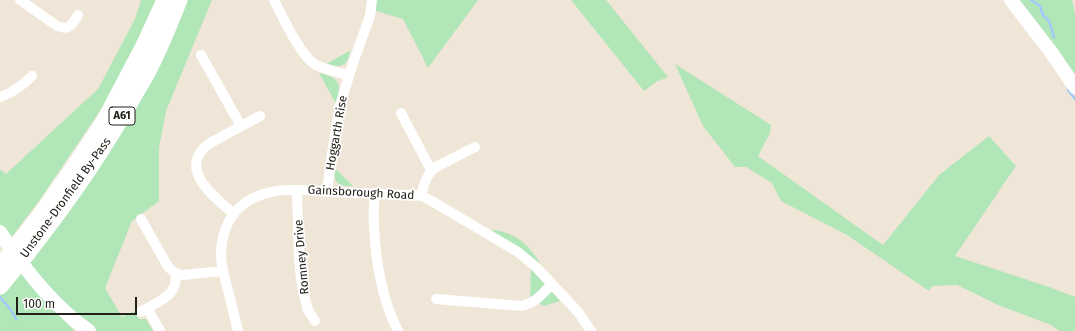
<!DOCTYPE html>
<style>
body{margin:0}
#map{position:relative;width:1075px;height:331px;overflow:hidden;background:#f0e6d7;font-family:"Fira Sans",sans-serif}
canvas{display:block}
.scale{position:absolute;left:16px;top:297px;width:121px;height:18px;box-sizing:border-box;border:2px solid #23201a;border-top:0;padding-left:5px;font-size:12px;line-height:14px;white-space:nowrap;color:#23201a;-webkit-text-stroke:3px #fff;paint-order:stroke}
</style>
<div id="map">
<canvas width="1075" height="331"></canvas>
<div class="scale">100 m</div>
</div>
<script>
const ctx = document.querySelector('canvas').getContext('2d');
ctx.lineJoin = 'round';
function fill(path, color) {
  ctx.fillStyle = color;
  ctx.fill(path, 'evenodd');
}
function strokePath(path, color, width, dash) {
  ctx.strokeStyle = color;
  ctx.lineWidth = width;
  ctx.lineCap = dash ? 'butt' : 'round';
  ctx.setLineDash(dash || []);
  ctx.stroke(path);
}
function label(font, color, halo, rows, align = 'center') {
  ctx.font = font + ' "Fira Sans",sans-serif';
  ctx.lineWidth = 3.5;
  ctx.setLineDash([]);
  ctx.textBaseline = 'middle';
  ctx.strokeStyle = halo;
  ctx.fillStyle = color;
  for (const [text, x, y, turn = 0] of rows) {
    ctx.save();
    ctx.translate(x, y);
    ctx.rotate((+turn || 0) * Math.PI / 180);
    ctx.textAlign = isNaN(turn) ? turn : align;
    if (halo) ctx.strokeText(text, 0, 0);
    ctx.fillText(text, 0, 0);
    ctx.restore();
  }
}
const green = new Path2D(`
 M141,0H157L134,52L108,99L39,201L10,239L0,225V169L6,174L98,89L135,19Z
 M185,0H212L166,111L159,148V201L132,221L105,288L122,317L134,311L139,319H146L153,331H97L76,316L29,264L34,259L99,166Z
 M376,0H478L428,68L403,19L376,11Z
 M571,0H606L668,77L656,82L644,91Z
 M1015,0H1072L1075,13V79Z
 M351,50C346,67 343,68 326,64Z
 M675,64L771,125L770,133L758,156L883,245L939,175L989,136L1016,166L955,256L1049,287L1075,297V331H1059L1051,325L998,305L957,285L932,286L929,291L847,235L781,201L772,183L746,167H735L703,126Z
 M319,73C340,78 342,83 336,104Z
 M335,168L353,186C338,187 333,183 335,168Z
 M488,230C512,229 532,246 542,267Z
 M22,268C39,289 55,313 75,331H0V293Z
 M531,269L560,301L544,306L530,298Z`);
const stream = new Path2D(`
 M1031,0L1040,6L1043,15L1049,21L1054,37
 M1068,90L1075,99
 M0,297L11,310L16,319`);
const street = new Path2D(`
 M20,0L57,26C69,31 72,25 78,15
 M274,0C283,17 300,56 316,65C326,70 338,72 349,75
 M201,55L241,126
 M0,97C12,93 23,85 32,76
 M401,113L431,170
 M297,190L299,257L301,280L304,295L308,310L315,321
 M327,192L331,160L340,105L353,63L370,16L372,0
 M375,193C374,203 373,214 374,224C375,259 382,300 398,331
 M421,196C424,185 426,174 436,167L475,147
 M234,214C213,196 176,168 210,143L260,116
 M141,219L167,265C171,271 175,273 182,275L223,271
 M436,299L521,306C536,303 542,294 552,284
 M147,308L160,331
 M140,312C149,307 169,298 173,289C176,285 176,278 176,273
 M238,331C234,316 231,301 227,287C224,276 221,265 221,254C222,219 241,197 276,191C294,188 312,191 330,192C357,193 383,194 409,195L421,196L430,200L518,252L536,267L552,284L578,312L591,331`);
const secondary = new Path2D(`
 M1011,0L1051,52L1075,87
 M0,232C24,269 53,306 89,331`);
const highway = new Path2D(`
 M0,267L40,216L73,169L104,122L145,44L165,0
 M0,286C48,229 92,169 129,104C136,91 144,79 150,67C161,45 170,23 179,0`);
const shields = [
 [122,116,26]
];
const shieldNames = [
 ["A61",122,116]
];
const streetNames = [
 ["Hoggarth Rise",337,133,-80],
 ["Gainsborough Road",361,193,3],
 ["Unstone-Dronfield By-Pass",66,198,-54],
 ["Romney Drive",302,257,-95]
];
fill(green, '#b1e6b9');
strokePath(stream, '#a2caf9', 2.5);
strokePath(street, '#fff', 10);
strokePath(secondary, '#fff', 14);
strokePath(highway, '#fff', 17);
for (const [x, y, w] of shields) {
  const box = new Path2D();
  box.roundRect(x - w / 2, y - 9, w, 18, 3);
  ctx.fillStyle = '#fff';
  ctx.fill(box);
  strokePath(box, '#23201a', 1);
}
label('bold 11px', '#23201a', null, shieldNames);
label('12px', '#23201a', '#fff', streetNames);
</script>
